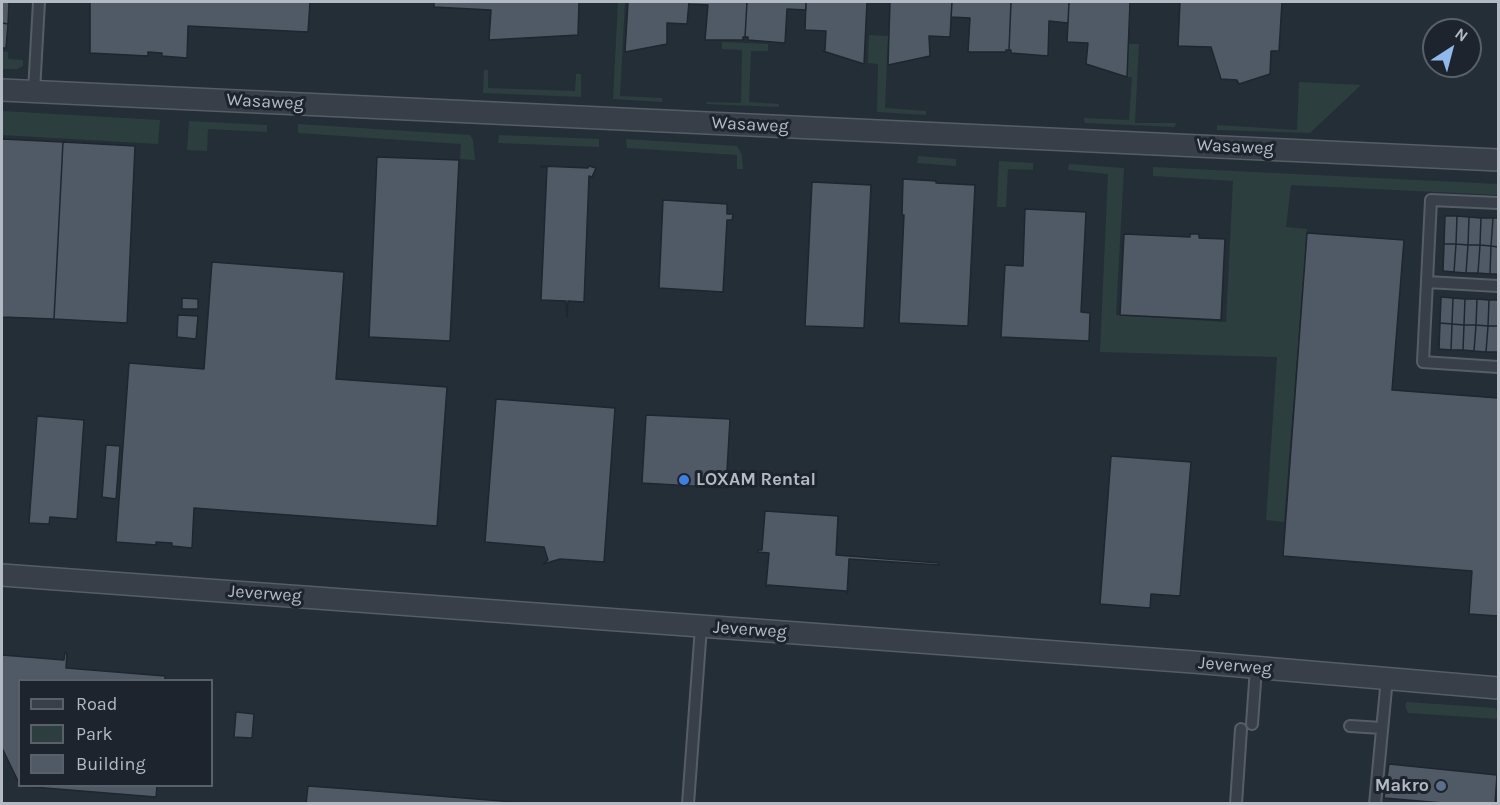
<!DOCTYPE html>
<style>
body{margin:0}
#map{position:relative;width:1500px;height:805px;overflow:hidden;background:#242e37;font-family:Karla,sans-serif}
canvas{display:block}
.frame{position:absolute;inset:0;border:3px solid #b3bac4;pointer-events:none}
.legend{position:absolute;left:18px;top:679px;width:195px;height:108px;box-sizing:border-box;background:#1d242d;border:2px solid #596069;margin:0;padding:8px 10px;list-style:none;font-size:18px;color:#b3bac4}
.legend li{display:flex;align-items:center;gap:12px;height:30px}
.legend b{width:30px;border:2px solid #596069}
.north{position:absolute;left:1422px;top:18px;width:60px;height:60px;box-sizing:border-box;background:#1d242d;border:2px solid #596069;border-radius:50%;rotate:36deg;font-size:16px;font-weight:700;line-height:24px;text-align:center;color:#b3bac4}
.north::after{content:'';display:block;margin:auto;width:21px;height:27px;background:#91b9eb;clip-path:polygon(50% 0,100% 100%,50% 72%,0 100%)}
</style>
<div id="map">
<canvas width="1500" height="805"></canvas>
<div class="frame"></div>
<ul class="legend">
<li><b style="height:8px;background:#383f48"></b>Road</li>
<li><b style="height:16px;background:#2c3f3e"></b>Park</li>
<li><b style="height:16px;background:#505a66"></b>Building</li>
</ul>
<div class="north">N</div>
</div>
<script>
const ctx = document.querySelector('canvas').getContext('2d');
ctx.lineJoin = 'round';
function fill(path, color) {
  ctx.fillStyle = color;
  ctx.fill(path, 'evenodd');
}
function strokePath(path, color, width, dash) {
  ctx.strokeStyle = color;
  ctx.lineWidth = width;
  ctx.lineCap = dash ? 'butt' : 'round';
  ctx.setLineDash(dash || []);
  ctx.stroke(path);
}
function label(font, color, halo, rows, align = 'center') {
  ctx.font = font + ' Karla,sans-serif';
  ctx.lineWidth = 6;
  ctx.setLineDash([]);
  ctx.textBaseline = 'middle';
  ctx.strokeStyle = halo;
  ctx.fillStyle = color;
  for (const [text, x, y, turn = 0] of rows) {
    ctx.save();
    ctx.translate(x, y);
    ctx.rotate((+turn || 0) * Math.PI / 180);
    ctx.textAlign = isNaN(turn) ? turn : align;
    if (halo) ctx.strokeText(text, 0, 0);
    ctx.fillText(text, 0, 0);
    ctx.restore();
  }
}
const green = new Path2D(`
 M618,2H625L620,96L662,98V102L613,99Z
 M869,35L888,36L885,108L926,111V115L877,112L878,64L868,63Z
 M722,42L768,44V51H751L749,102L779,104V107L706,104L707,102L741,103L742,50L722,49Z
 M1128,44H1139L1135,123H1176L1175,127L1085,123L1084,118L1129,120L1132,77H1127Z
 M2,51L8,52V59L23,60V66L17,69H2Z
 M484,70H488V88L575,91L576,74H581V97L483,93Z
 M1299,82L1361,85L1310,133L1217,130V125L1297,130Z
 M2,111L160,120L158,144L2,135Z
 M189,121L267,125V132L208,129L207,151L187,150Z
 M298,124L470,135L473,140L475,160L460,159L461,144L298,133Z
 M499,135L599,139V147L498,143Z
 M626,139L737,146L742,155L743,169H737V155L627,148Z
 M918,156L956,159V166L917,163Z
 M999,161L1033,163V170L1008,169L1006,207H997Z
 M1069,164L1124,168L1116,315L1226,322L1233,181L1153,176V167L1498,184V195L1291,185L1286,227L1307,229L1284,522L1266,520L1277,357L1100,352L1108,174L1068,170Z
 M1407,702L1495,708L1498,713V719L1408,713L1405,706Z`);
const building = new Path2D(`
 M2,2H9L8,24L2,23Z
 M90,2H310L308,32L188,26L187,58L162,56V53L148,52V56L90,53Z
 M434,2H579L578,35L489,40L491,10L434,7Z
 M628,2H689L687,24L667,23V44L625,52Z
 M689,2H747L745,37H743V40H705L708,5L689,4Z
 M747,2H806V10L787,9L785,43L748,40V37H745Z
 M806,2H867L864,64L823,51L825,50L826,31L805,30Z
 M890,2H952L950,37L929,36L930,56L888,65Z
 M952,2H1011L1009,50H1006V52H968L970,18L951,17Z
 M1011,2H1069L1068,23L1049,21L1048,56L1011,53V50H1009Z
 M1069,2H1130L1127,77L1086,64L1088,43L1067,42Z
 M1180,2H1282L1279,51H1271L1270,74L1239,84L1237,80L1221,79L1211,47L1178,46Z
 M2,23L8,24L6,48H2Z
 M2,139L63,142L54,319L2,317Z
 M63,142L135,146L127,323L54,319Z
 M377,157L459,160L450,341L369,337Z
 M541,166L588,168L589,166L596,168L592,177L589,176L584,302L568,301L567,317L566,301L541,300L547,167H541Z
 M903,179L936,181V183L975,185L968,326L899,323L904,215H902Z
 M812,182L871,185L864,328L805,326Z
 M663,200L727,204V214H733L732,220H727L723,292L659,288Z
 M1025,209L1086,212L1081,312L1090,313L1089,341L1001,337L1005,265L1023,266Z
 M1445,216H1457L1456,244H1444Z
 M1457,216L1469,217L1468,245L1456,244Z
 M1469,217L1481,218L1480,245H1468Z
 M1481,218H1493L1491,246L1480,245Z
 M1493,218H1498V247L1491,246Z
 M1307,233L1404,240L1392,390L1498,398V616L1469,614L1472,571L1283,556Z
 M1124,234L1190,237V234H1199V238L1225,239L1221,320L1120,315Z
 M1444,244H1456L1454,272L1443,271Z
 M1456,244L1468,245L1466,273L1454,272Z
 M1468,245H1480L1478,273H1466Z
 M1480,245L1491,246L1490,274L1478,273Z
 M1491,246L1498,247V274H1490Z
 M212,262L344,272L336,379L447,387L437,526L194,508L192,548L172,546V543L156,542V545L116,542L129,363L204,369Z
 M1441,297L1453,298L1452,324L1440,323Z
 M182,298L198,299V309H182Z
 M1453,298L1465,299L1464,325L1452,324Z
 M1465,299H1477L1476,325H1464Z
 M1477,299L1489,300L1488,326L1476,325Z
 M1489,300H1498V326H1488Z
 M178,315L198,316L196,339L177,337Z
 M1440,323L1452,324L1451,350L1439,349Z
 M1452,324L1464,325L1463,350H1451Z
 M1464,325H1476L1474,351L1463,350Z
 M1476,325L1488,326L1486,352L1474,351Z
 M1488,326H1498V352H1486Z
 M496,399L615,408L604,562L560,559L543,564L548,560L544,547L485,542Z
 M646,415L730,419L726,488L642,483Z
 M37,416L84,420L77,519L50,517L49,524L29,523Z
 M106,445L120,446L116,499L102,497Z
 M1111,456L1191,462L1180,596L1151,594L1150,608L1100,604Z
 M765,511L838,516L836,555L939,563V565L849,559L847,594L846,591L768,585L766,587L769,553L758,552V550H762Z
 M65,653H67L66,668L165,676V680H20V785L2,748V655L64,660Z
 M236,712L254,714L252,738L234,737Z
 M1389,764L1497,775L1495,804H1455L1384,798Z
 M20,786H157L156,797Z
 M308,786L363,790L539,804H306Z`);
const service = new Path2D(`
 M34,91L39,2
 M1498,203L1431,200L1423,362L1498,367
 M1427,282L1498,286
 M1252,724L1256,668
 M1350,726L1382,728
 M688,804L701,627
 M1236,804L1241,729
 M1375,804L1387,678`);
const minor = new Path2D(`
 M2,90L1498,160
 M2,575L1193,662L1498,688`);
const markers = [
 [684,480,6,"#3f7fe0"],
 [1441,786,6,"#5c6f8a"]
];
const streetNames = [
 ["Wasaweg",265,102,3],
 ["Wasaweg",750,125,3],
 ["Wasaweg",1235,147,3],
 ["Jeverweg",265,594,4],
 ["Jeverweg",750,630,4],
 ["Jeverweg",1235,666,5]
];
const poiNames = [
 ["LOXAM Rental",696,480],
 ["Makro",1429,786,"right"]
];
fill(green, '#2c3f3e');
fill(building, '#505a66');
strokePath(building, '#1f262f', 1.5);
strokePath(service, '#565d66', 14);
strokePath(minor, '#565d66', 24);
strokePath(service, '#383f48', 10);
strokePath(minor, '#383f48', 21);
for (const [x, y, r, color] of markers) {
  const dot = new Path2D();
  dot.arc(x, y, r, 0, 2 * Math.PI);
  ctx.fillStyle = color;
  ctx.fill(dot);
  strokePath(dot, '#1d242d', 2);
}
label('18px', '#b3bac4', '#1d242d', streetNames);
label('bold 18px', '#b3bac4', '#1d242d', poiNames, 'left');
</script>
